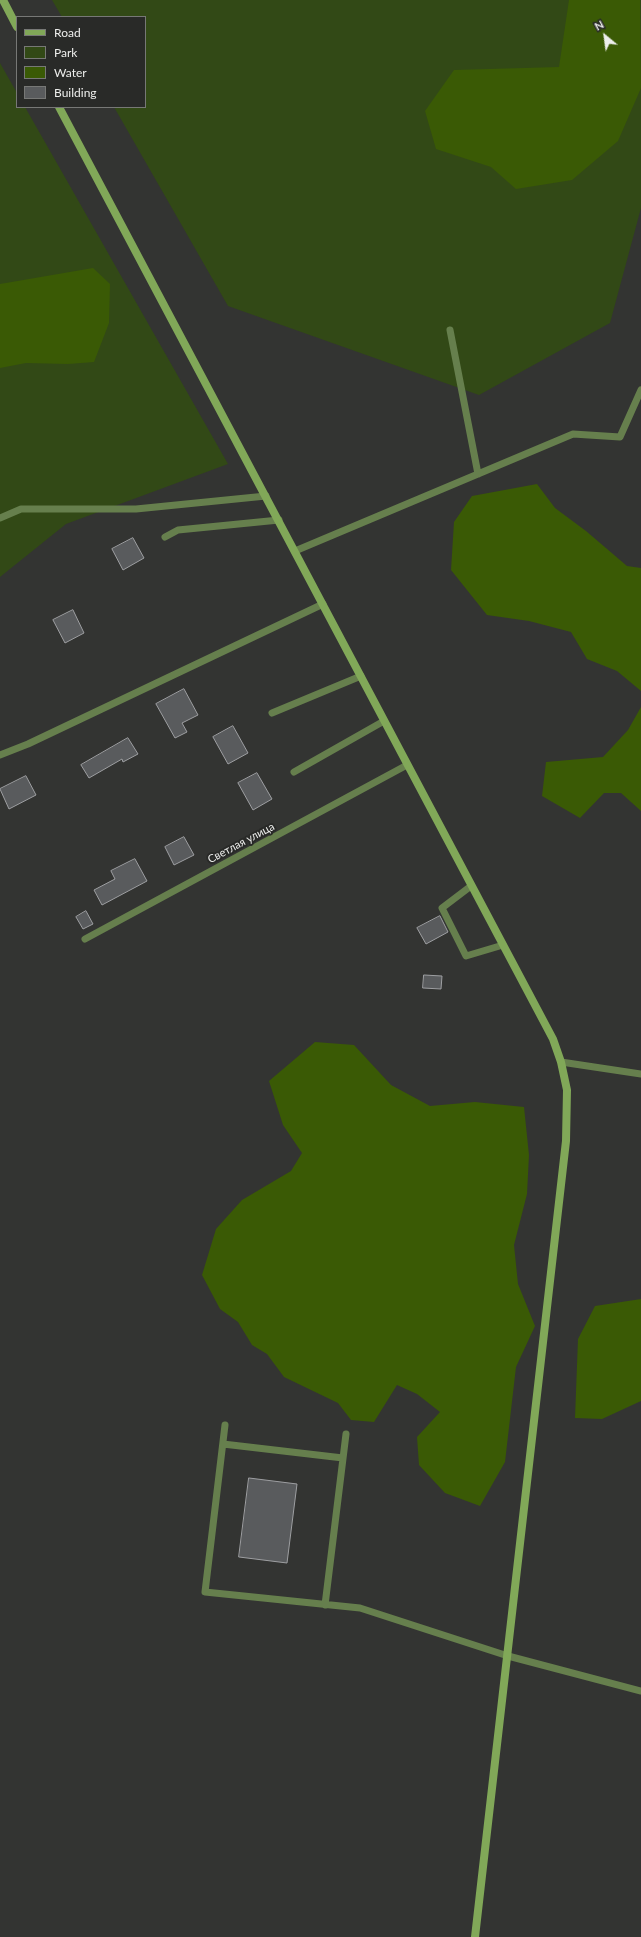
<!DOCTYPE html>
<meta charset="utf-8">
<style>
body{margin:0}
#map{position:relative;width:641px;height:1937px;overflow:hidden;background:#333432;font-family:Lato,sans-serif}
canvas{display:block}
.legend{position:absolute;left:16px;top:16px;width:130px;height:92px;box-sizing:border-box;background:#292a28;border:1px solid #777876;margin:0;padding:5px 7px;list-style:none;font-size:12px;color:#edeeec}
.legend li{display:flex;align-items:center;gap:8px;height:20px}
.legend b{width:20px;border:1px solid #777876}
.north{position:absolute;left:585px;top:16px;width:40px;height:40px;-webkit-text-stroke:3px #292a28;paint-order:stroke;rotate:331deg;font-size:11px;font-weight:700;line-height:16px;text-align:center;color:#edeeec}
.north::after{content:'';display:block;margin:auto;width:14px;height:18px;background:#edeeec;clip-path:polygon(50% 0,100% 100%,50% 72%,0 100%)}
</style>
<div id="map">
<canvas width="641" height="1937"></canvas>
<ul class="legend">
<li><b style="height:5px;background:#81a858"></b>Road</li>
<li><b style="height:11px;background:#324916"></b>Park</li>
<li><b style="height:11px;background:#3a5a05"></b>Water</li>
<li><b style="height:11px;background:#595b5d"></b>Building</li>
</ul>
<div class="north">N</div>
</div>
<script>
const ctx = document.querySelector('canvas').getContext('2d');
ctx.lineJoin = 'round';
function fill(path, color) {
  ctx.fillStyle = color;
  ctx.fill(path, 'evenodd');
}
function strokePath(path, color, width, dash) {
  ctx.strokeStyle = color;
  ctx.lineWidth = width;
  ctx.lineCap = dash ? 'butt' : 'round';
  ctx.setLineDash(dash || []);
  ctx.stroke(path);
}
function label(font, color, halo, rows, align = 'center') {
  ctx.font = font + ' Lato,sans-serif';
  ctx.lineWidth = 4;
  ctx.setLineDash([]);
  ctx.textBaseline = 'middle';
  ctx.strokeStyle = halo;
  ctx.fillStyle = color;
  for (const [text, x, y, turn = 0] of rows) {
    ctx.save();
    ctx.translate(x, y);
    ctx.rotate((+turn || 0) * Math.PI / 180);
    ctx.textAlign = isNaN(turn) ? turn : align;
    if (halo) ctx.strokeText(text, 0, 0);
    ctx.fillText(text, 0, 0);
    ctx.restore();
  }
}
const green = new Path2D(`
 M52,0H641V208L610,323L479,395L228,306L114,107H145V17H62Z
 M0,63L17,93V107H25L228,464L66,524L0,577Z`);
const water = new Path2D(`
 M569,0H640L641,88L618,141L572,180L516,189L491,167L436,149L425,111L454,70L559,67Z
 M93,268L110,284L109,323L94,362L68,364L26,363L0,368V284Z
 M537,484L555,508L586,531L627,566L641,568V691L617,671L587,659L571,632L529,621L487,615L451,570L454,522L472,496Z
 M641,707V811L621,793H604L580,818L542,796L546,762L603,757L628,730Z
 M315,1042L354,1045L391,1085L430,1106L475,1102L524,1107L529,1155L527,1194L514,1245L518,1284L535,1326L516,1367L505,1462L480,1506L445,1493L419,1465L417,1437L440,1412L417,1394L397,1385L374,1422L351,1420L338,1403L284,1377L267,1354L252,1345L238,1322L220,1309L202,1275L216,1229L242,1200L291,1171L302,1153L283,1125L269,1081Z
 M641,1299V1401L602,1419L575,1418L578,1339L595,1306Z`);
const building = new Path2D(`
 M133,538L144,558L123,570L112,549Z
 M73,610L84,633L65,643L53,620Z
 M184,689L198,715L182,723L187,732L175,738L156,704Z
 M233,726L248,753L228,764L213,737Z
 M128,738L138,754L123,762L122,759L89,778L81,765Z
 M257,773L272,799L253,810L238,783Z
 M26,776L36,795L9,809L0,789Z
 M184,837L194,855L174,865L165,847Z
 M135,859L147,881L102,905L94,890L115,879L111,871Z
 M86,911L93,924L83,929L76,917Z
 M440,916L448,932L426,944L417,928Z
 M424,975L442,976L441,989L423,988Z
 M249,1478L297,1484L287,1563L239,1557Z`);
const service = new Path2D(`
 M450,330L478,474
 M0,518L21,509H136L266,496
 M165,537L178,530L279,520
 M295,551L573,434L620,437L641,390
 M272,713L361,676
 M0,755L28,744L323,604
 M294,772L384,721
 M471,886L442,908L466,956L503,945
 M85,939L407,765
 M561,1062L641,1074
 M225,1425L205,1592L360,1608L508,1656L641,1691
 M223,1444L343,1458
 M325,1605L346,1434`);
const secondary = new Path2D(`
 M3,0L17,27
 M59,107L553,1039L561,1062L567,1090L566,1141L475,1937`);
const streetNames = [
 ["Светлая улица",241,843,-28]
];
fill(green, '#324916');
fill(water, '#3a5a05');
fill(building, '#595b5d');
strokePath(building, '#9e9fa2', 1);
strokePath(service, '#667f4d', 7);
strokePath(secondary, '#81a858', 8);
label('11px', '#edeeec', '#292a28', streetNames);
</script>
